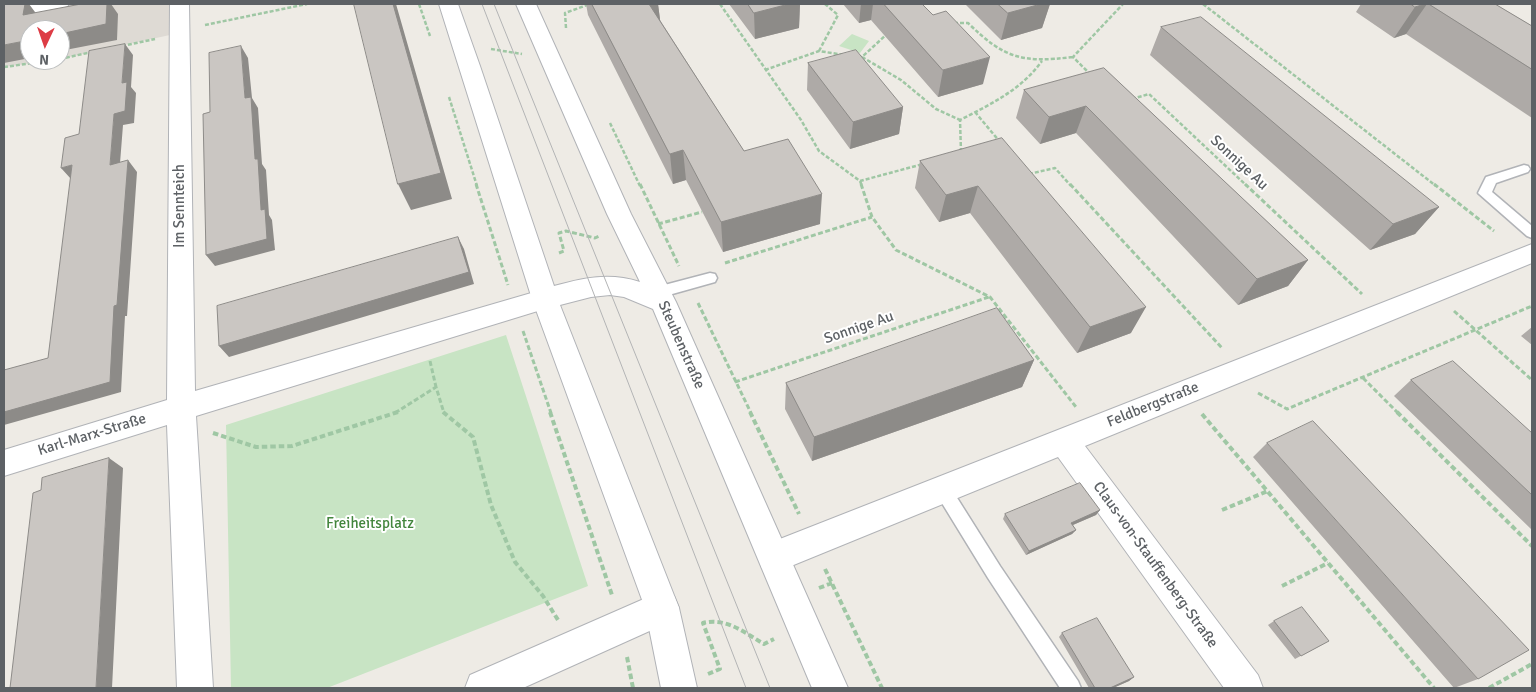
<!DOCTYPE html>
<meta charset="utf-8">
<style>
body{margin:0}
#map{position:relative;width:1536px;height:692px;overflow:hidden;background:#eeebe5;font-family:Signika,sans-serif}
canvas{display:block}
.frame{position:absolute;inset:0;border:5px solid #5d6165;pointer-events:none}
.north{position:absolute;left:20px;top:20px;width:50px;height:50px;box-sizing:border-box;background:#fff;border:1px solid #bec0c1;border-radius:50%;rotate:183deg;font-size:14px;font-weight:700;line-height:20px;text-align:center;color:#5d6165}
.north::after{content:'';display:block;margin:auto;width:18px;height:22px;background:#dd3c45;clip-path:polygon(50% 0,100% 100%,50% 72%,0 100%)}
</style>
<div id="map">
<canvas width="1536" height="692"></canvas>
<div class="frame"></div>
<div class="north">N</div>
</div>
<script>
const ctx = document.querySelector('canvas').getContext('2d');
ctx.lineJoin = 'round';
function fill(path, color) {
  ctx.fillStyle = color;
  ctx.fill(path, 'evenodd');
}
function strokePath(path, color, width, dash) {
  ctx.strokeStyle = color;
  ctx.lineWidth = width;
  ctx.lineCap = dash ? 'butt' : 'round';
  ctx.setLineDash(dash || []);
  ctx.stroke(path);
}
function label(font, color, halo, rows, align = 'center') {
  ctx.font = font + ' Signika,sans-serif';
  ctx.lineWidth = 4;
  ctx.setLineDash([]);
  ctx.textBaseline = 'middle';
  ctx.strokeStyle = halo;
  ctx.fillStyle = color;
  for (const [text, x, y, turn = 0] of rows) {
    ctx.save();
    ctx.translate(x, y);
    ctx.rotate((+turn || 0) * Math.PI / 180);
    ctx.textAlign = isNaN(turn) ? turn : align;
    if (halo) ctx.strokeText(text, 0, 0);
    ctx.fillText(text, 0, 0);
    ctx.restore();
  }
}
const education = new Path2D(`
 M60,4H179V33L60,59V30H30V60H55L4,67V15Z`);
const green = new Path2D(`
 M852,34L869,41L860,53L839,46Z
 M506,335L588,586L327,688H231L226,425Z`);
const pathFar2 = new Path2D(`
 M419,4L430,36
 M720,4L801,120L819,151L860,181L923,164
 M1203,4L1436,186
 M954,23H968C1005,59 1022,63 1073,57
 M205,25L307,4
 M566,28L565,13L590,4
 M122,46L155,39
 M491,49L522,54
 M819,51L838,15L825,4
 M858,57H862L887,34
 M862,57L901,80L936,109L960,120
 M60,59L92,52
 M4,67L55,60
 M765,70L819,51L844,55
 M1091,75L1073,57L1123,4
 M449,97L477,186
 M1132,99L1149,94L1247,186
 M975,112L1000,142
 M610,123L640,186
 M961,152L960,120C991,104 1021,90 1042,61
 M1029,174L1055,168L1071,186
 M860,181L862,186`);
const pathFar1 = new Path2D(`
 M476,184L508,285
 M640,184L679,266
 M861,184L872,217L896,250L990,297L1076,407
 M1070,184L1223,349
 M1245,184L1362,294
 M1434,184L1494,231
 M658,224L702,212
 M559,253L564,251L559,233L566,231L595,238L599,236
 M725,263L872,217
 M698,303L751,413
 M1454,311L1532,380
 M523,331L551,413
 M430,361L436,387
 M1363,378L1398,413
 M735,382L989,297
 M1258,393L1287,409L1532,306
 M395,413L436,387L444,413`);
const path = new Path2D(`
 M443,412L473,437L491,505L515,562L543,596L558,620
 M550,412L612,595
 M750,412L799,514
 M1397,412L1532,546
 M1202,414L1434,688
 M213,433L256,447L292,446L398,412
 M1222,510L1268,491
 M825,569L882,688
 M1282,586L1328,563
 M819,588L832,583
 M627,657L633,688
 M708,674L720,669L703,623C726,617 745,633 764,644L774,639
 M1489,688L1532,664`);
const service = new Path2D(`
 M1524,165L1528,166L1530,169L1528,172L1496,183L1492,192L1532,226V238L1527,236L1478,193L1486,177Z
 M710,273L715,274L717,278L715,282L658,298L653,296L651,292L653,288Z
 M943,482L949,485L1000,566L1078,681L1081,688H1060L988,578L937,495L935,490L937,485Z`);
const minor = new Path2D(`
 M31,4H69L66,8L4,21V9Z
 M170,4H189L195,391L545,289L554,292L558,299L554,306L196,416L213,688H177L167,425L4,476V450L167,400Z
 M1532,244V263L1085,446L1258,675L1263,688H1224L1058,457L774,573L762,568L758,557L762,546Z
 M662,591L674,596L679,608L674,620L523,688H465L470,675Z`);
const tertiary = new Path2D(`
 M439,4H458L480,66L554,286C584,278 609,272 640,282L607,214L516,4H536L631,214L676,302L848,688H812L653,309L624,297L610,295L591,297L560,305L679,608L697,688H661L645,608L532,299Z`);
const tram = new Path2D(`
 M482,4L746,688
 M494,4L770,688`);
const wall = new Path2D(`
 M586,4H658L660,20L744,151L820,224L723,252L686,180L673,184L588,15Z
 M729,4H800L799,28L755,39Z
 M843,4H922L983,84L938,97L871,20L859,23Z
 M965,4H1050L1042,28L1001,40Z
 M1361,4H1495L1532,26V118L1406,34L1394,38L1356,12Z
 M1161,27L1439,207L1415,234L1370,250L1150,55Z
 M808,63L903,107L899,134L850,149L807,90Z
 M1104,68L1308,260L1288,286L1238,305L1076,133L1040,144L1016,118L1024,90Z
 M1002,138L1131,333L1077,353L970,213L939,222L915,188L920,161Z
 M1532,327V345L1521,336Z
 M1034,360L1022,387L812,461L785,409L786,383Z
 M1411,380L1532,433V530L1394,396Z
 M1267,443L1478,679L1454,688L1253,457Z
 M1100,510L1096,515L1073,525L1076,530L1072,534L1026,555L1003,519L1005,514Z
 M1274,621L1329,641L1295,659L1268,625Z
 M1062,633L1134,677L1129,681L1113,688H1089L1059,637Z`);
const shadedWall = new Path2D(`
 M4,4H29L38,16L36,30L4,7Z
 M107,4H111L118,14L117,40L60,51V34Z
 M393,4H396L452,199L411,210L398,184Z
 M647,4H658L661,27Z
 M789,4H800L799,28L755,39L754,13Z
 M861,4H873L871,20L859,23Z
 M1041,4H1050L1042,28L1001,40L1008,13Z
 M1425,4H1427L1406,34L1394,38L1415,7Z
 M30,40V58L4,63V45Z
 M125,44L133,55L131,87L136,93L134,123L123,125L119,176L110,165L114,114L122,83Z
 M241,46L248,58L252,98L258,108L262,164L266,170L269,215L272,220L275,250L215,266L206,255L261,210L255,159L245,98Z
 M990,57L983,84L938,97L943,70Z
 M1086,106L1076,133L1040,144L1049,117Z
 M903,107L899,134L850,149L853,122Z
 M683,150L686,180L673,184L670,154Z
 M128,160L137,172L127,316H125L121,392L4,425V412L114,306Z
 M72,165L71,179L61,168Z
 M978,186L970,213L939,222L946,195Z
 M822,194L820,224L723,252L721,222Z
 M1439,207L1415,234L1370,250L1393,224Z
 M458,237L464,249L474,284L229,357L219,346Z
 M1308,260L1288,286L1238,305L1257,279Z
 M1146,307L1131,333L1077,353L1090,327Z
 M1034,360L1022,387L812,461L814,437Z
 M109,458L123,468L112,688H96Z
 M1100,510L1096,515L1068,527L1071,523Z
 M1076,530L1072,534L1026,555L1029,551Z
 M1134,677L1129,681L1113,688H1110Z`);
const building = new Path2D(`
 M10,4H25L23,15L81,4H107L106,24L60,34V30H30V40L4,45V5Z
 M354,4H393L441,173L398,184Z
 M592,4H649L744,151L788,139L822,194L721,222L683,150L670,154Z
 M748,4H789L754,13Z
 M884,4H922L933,15L946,11L990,57L943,70Z
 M998,4H1041L1008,13Z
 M1411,4H1425L1415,7Z
 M1429,4H1495L1532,26V69Z
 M1201,17L1439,207L1393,224L1161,27Z
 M125,44L122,83L127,82L125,111L114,114L110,165L128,160L117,305L114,306L110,382L4,412V370L48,358L72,165L61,168L65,138L79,134L89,51Z
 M241,46L245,98L251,97L255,159H258L261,210L265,209L267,239L206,255L203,114L210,112L209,53Z
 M856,50L903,107L853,122L808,63Z
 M1104,68L1308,260L1257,279L1086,106L1049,117L1024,90Z
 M1002,138L1146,307L1090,327L978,186L946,195L920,161Z
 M458,237L469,272L219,346L217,306Z
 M997,308L1034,360L814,437L786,383Z
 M1453,361L1532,433V495L1411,380Z
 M1313,421L1529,650L1478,679L1267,443Z
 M109,458L96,688H10L33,493L41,490L42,478Z
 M1080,483L1100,510L1071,523L1076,530L1029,551L1005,514Z
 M1302,607L1329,641L1301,656L1274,621Z
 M1097,618L1134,677L1110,688H1095L1062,633Z`);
const streetNames = [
 ["Sonnige Au",1239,163,43],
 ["Im Sennteich",180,206,-90],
 ["Sonnige Au",859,328,-19],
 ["Steubenstraße",681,345,66],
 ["Feldbergstraße",1153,405,-22],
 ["Karl-Marx-Straße",92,435,-17],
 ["Claus-von-Stauffenberg-Straße",1155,565,54]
];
const parkNames = [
 ["Freiheitsplatz",370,524]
];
fill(education, '#dedad4');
fill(green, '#c8e4c4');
strokePath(service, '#b1b3b7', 3);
strokePath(minor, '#b1b3b7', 2);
strokePath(tertiary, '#b1b3b7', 2);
strokePath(pathFar2, '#9fc7a4', 2.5, [4, 2]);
strokePath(pathFar1, '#9fc7a4', 3, [5, 2.5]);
strokePath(path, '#9fc7a4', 4, [5.5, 3]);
fill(service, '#fff');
fill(minor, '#fff');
fill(tertiary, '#fff');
strokePath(tram, '#b3b4b5', 1);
fill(wall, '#aeaaa7');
fill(shadedWall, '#8d8b88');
fill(building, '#cac6c2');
strokePath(building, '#8d8b88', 1);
label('15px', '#5d6165', '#fff', streetNames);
label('15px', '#42853c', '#fff', parkNames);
</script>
